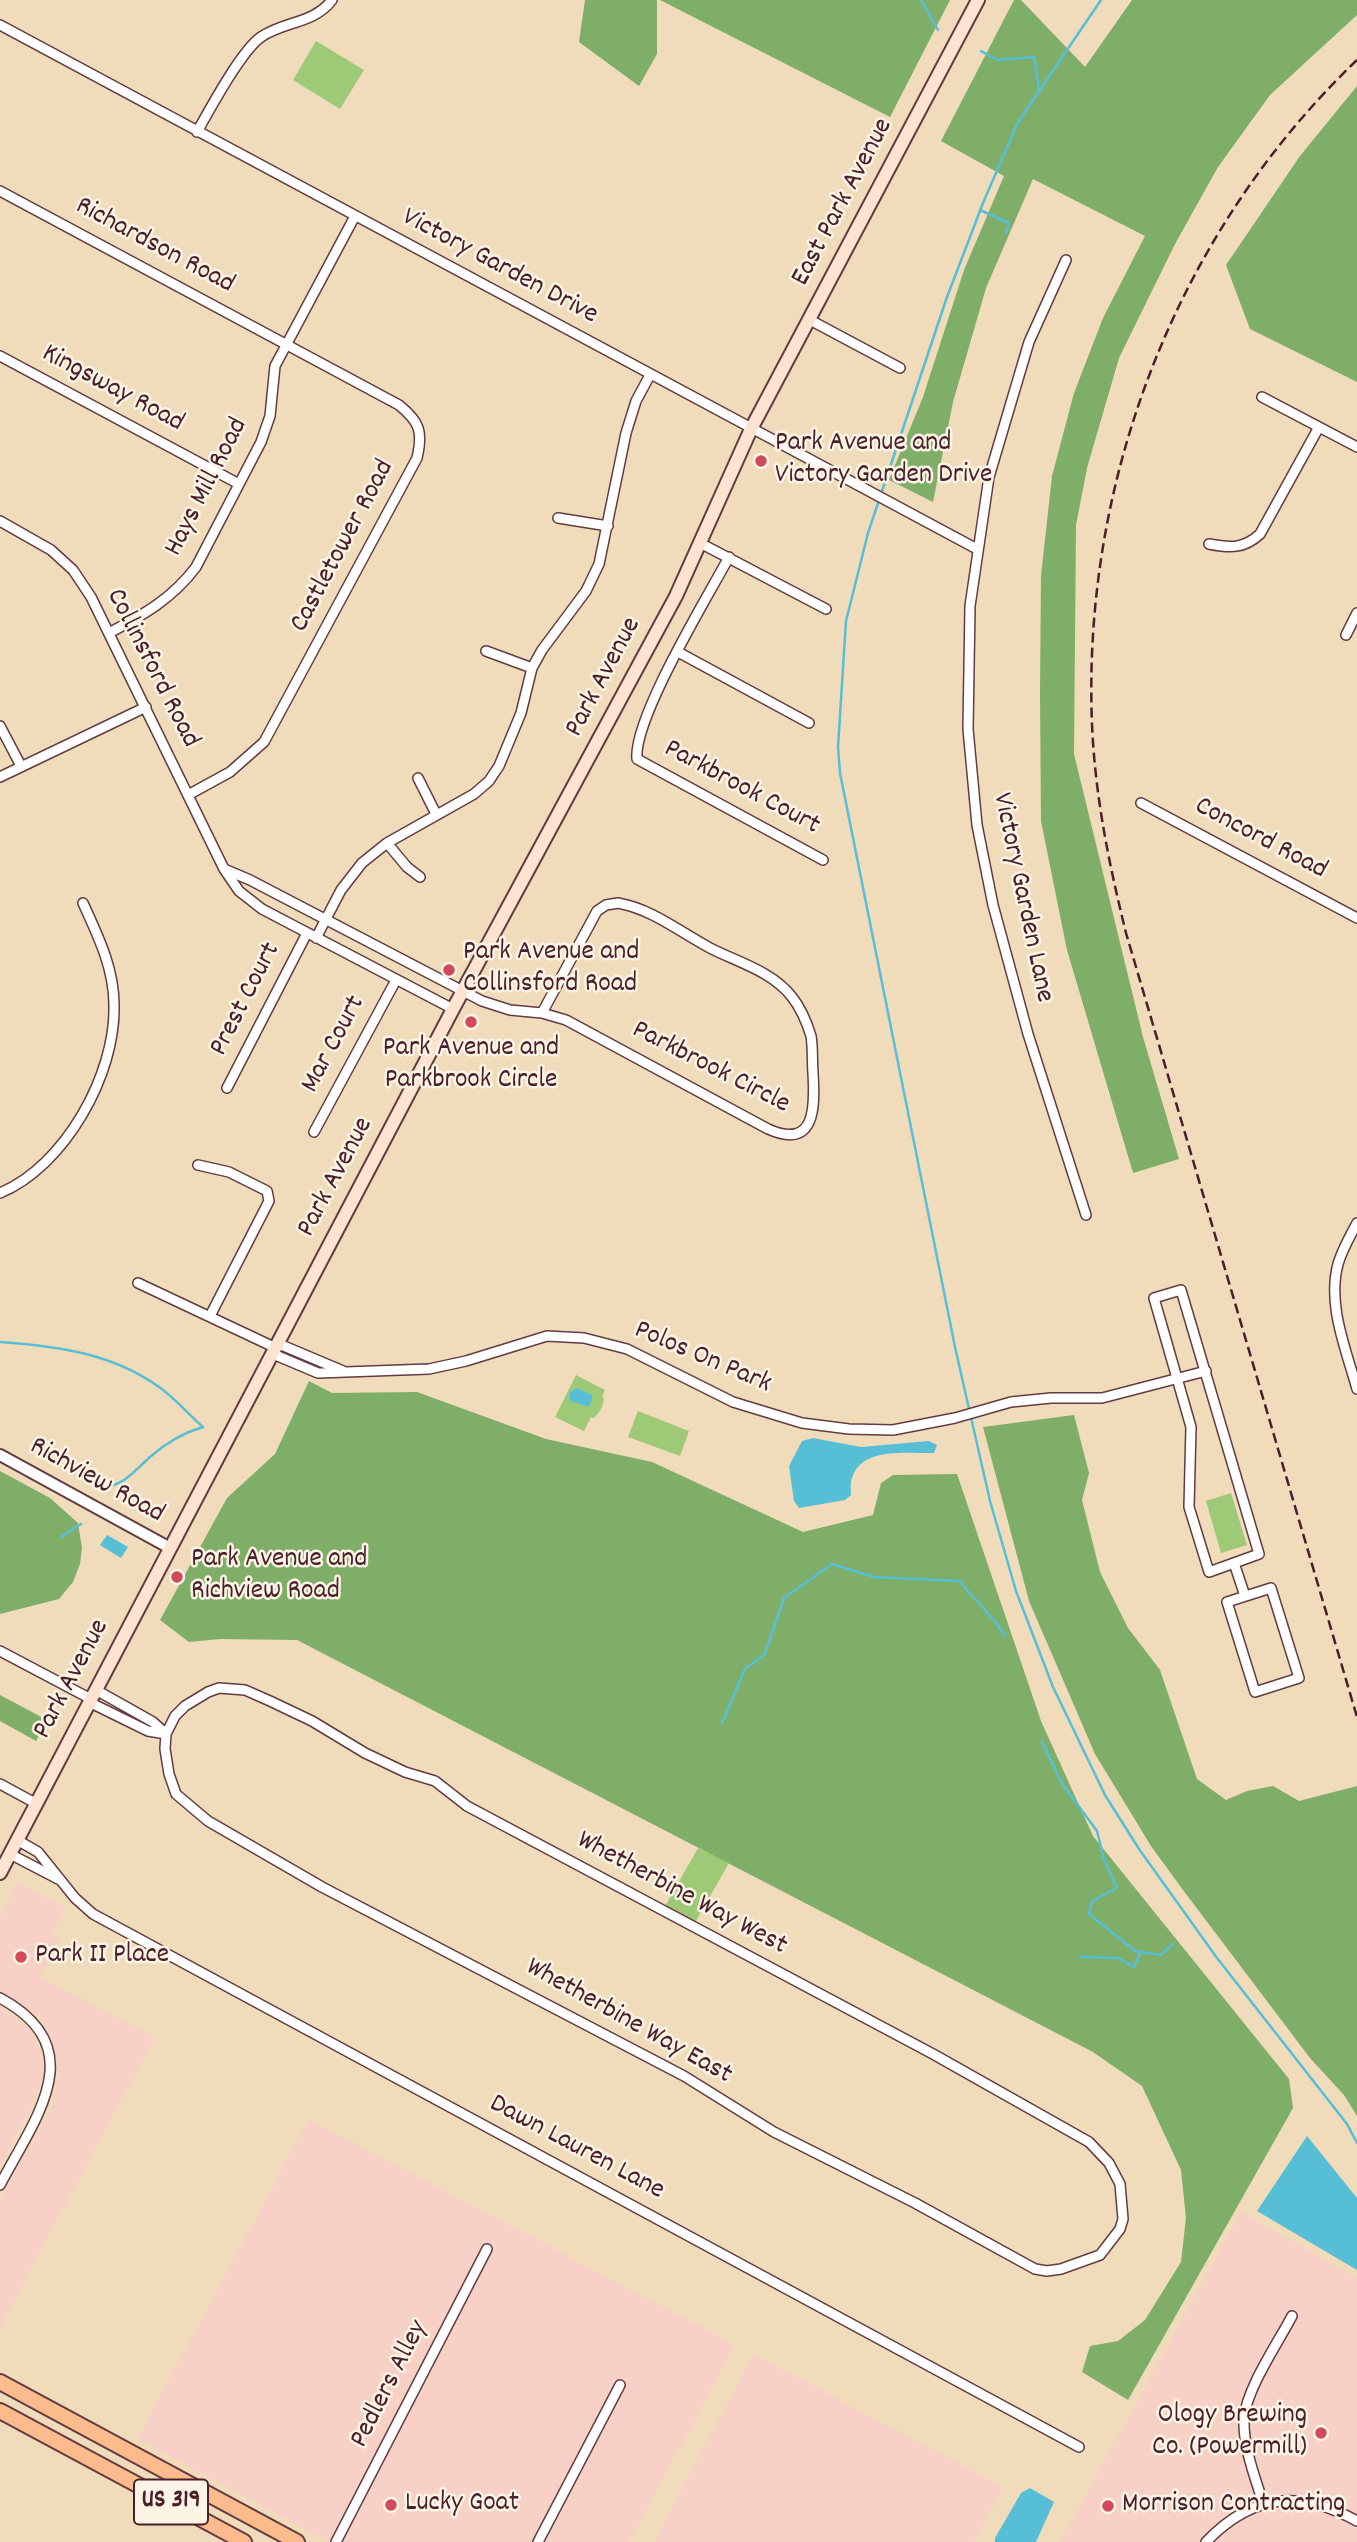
<!DOCTYPE html>
<style>
body{margin:0}
canvas{display:block;background:#f0dbba}
</style>
<canvas width="1357" height="2542"></canvas>
<script>
const ctx = document.querySelector('canvas').getContext('2d');
ctx.lineJoin = 'round';
function fill(path, color) {
  ctx.fillStyle = color;
  ctx.fill(path, 'evenodd');
}
function strokePath(path, color, width, dash) {
  ctx.strokeStyle = color;
  ctx.lineWidth = width;
  ctx.lineCap = dash ? 'butt' : 'round';
  ctx.setLineDash(dash || []);
  ctx.stroke(path);
}
function label(font, color, halo, rows, align = 'center') {
  ctx.font = font + ' Dekko,sans-serif';
  ctx.lineWidth = 5;
  ctx.setLineDash([]);
  ctx.textBaseline = 'middle';
  ctx.strokeStyle = halo;
  ctx.fillStyle = color;
  for (const [text, x, y, turn = 0] of rows) {
    ctx.save();
    ctx.translate(x, y);
    ctx.rotate((+turn || 0) * Math.PI / 180);
    ctx.textAlign = isNaN(turn) ? turn : align;
    if (halo) ctx.strokeText(text, 0, 0);
    ctx.fillText(text, 0, 0);
    ctx.restore();
  }
}
const built = new Path2D(`
 M18,1883L66,1908L52,1934L60,1938L40,1977L155,2037L0,2327V2200L51,2108L58,2081L57,2061L51,2039L41,2018L0,1991V1918Z
 M0,2006L32,2030L44,2063L42,2082L32,2105L0,2166Z
 M309,2119L735,2345L629,2542H329L137,2439Z
 M1241,2212L1357,2278V2542H1060Z
 M753,2354L1003,2487L973,2542H654Z`);
const green = new Path2D(`
 M316,41L364,70L340,109L293,80Z
 M576,1375L605,1390L602,1397L604,1398C603,1407 600,1412 594,1418L591,1417L584,1431L555,1417Z
 M638,1411L689,1431L680,1456L628,1437Z
 M1231,1493L1247,1545L1221,1553L1206,1501Z
 M698,1848L729,1863L693,1926L663,1910Z`);
const forest = new Path2D(`
 M585,0H657V54L639,86L579,42Z
 M660,0H950L890,117Z
 M1014,0H1021L1085,67L1132,0H1357V15L1270,95L1218,167L1175,244L1119,358L1087,468L1076,525L1074,754L1143,1037L1179,1159L1133,1173L1067,950L1041,821L1040,693L1041,576L1052,476L1074,393L1103,318L1145,236L1033,179L986,288L953,402L933,502L889,480L923,397L964,270L1004,176L941,141Z
 M1357,86V382L1250,329L1226,265L1300,156Z
 M309,1381L332,1393L417,1392L546,1439L652,1462L803,1532L873,1515L881,1483L893,1475L957,1474L1041,1721L1093,1836L1289,2079L1293,2108L1128,2400L1082,2372L1090,2346L1118,2341L1145,2320L1181,2262L1186,2218L1181,2170L1142,2086L1093,2052L297,1640L220,1639L189,1642L160,1620L227,1498L275,1454Z
 M1074,1415L1089,1473L1082,1500L1100,1572L1128,1628L1160,1670L1197,1779L1226,1800L1247,1791L1273,1786L1299,1801L1357,1786V2116L1344,2095L1310,2058L1183,1890L1151,1846L1095,1754L1029,1601L983,1427Z
 M0,1471L50,1498L78,1523L82,1548L80,1564L73,1582L59,1599L0,1614Z
 M0,1695L47,1720L36,1741L0,1721Z`);
const water = new Path2D(`
 M577,1388L592,1395V1401L588,1407L570,1401V1392Z
 M813,1438L861,1447L929,1441L937,1445L934,1453C908,1454 862,1446 852,1478C850,1483 851,1490 851,1495L845,1500L799,1508L794,1501L789,1466L802,1441Z
 M107,1535L128,1547L121,1558L100,1545Z
 M1307,2136L1357,2198V2270L1257,2211Z
 M1030,2488L1054,2502L1036,2542H995V2538L1021,2493Z`);
const stream = new Path2D(`
 M921,0L938,30
 M1101,0L1018,122L983,203L947,297L868,533L846,621L838,747L840,773L955,1347L990,1501L1016,1591L1053,1687L1105,1795L1139,1849L1217,1958L1347,2124L1357,2143
 M981,51L997,60L1034,57L1039,89
 M980,210L1009,223L1006,233
 M0,1342C56,1346 112,1353 159,1387C175,1398 188,1414 203,1427
 M104,1487C125,1485 135,1470 150,1457C166,1443 182,1433 203,1427
 M61,1537L81,1524
 M722,1723L745,1669L765,1654L784,1598L832,1564L874,1577L959,1581L994,1620L1005,1636
 M1042,1742L1063,1785L1097,1831L1104,1859L1117,1888L1092,1901L1089,1914L1135,1951L1161,1955L1173,1944
 M1081,1957L1118,1958L1134,1967L1141,1951`);
const minor = new Path2D(`
 M0,25L977,549
 M197,132C210,109 241,51 261,37C284,21 314,24 332,0
 M0,191L399,405C420,422 423,432 417,458L264,742L230,772L188,795
 M1066,260L1029,342L989,477L970,606L968,729L977,825L993,905L1028,1034L1086,1215
 M810,320L900,368
 M0,356L239,484
 M1262,397L1357,447
 M558,518L608,526
 M0,521L51,550L73,570L91,597L224,869L239,891L262,909L453,1009
 M700,543L826,609
 M1209,544C1230,548 1244,549 1260,534L1319,427
 M729,557C707,598 633,719 637,759L823,860
 M109,633C143,615 172,599 196,567L261,442L270,416L275,366L355,216
 M1346,635L1357,613
 M486,651L532,668
 M678,652L809,723
 M0,726L21,766
 M0,777L146,707
 M418,778L436,814
 M1141,803L1357,918
 M387,843L407,867L420,877
 M224,869L250,880L482,1001L510,1010L542,1013
 M618,903C652,909 680,932 710,948C737,962 772,971 792,997C800,1007 807,1023 811,1036C813,1047 812,1061 813,1073C815,1107 816,1150 768,1129L566,1020L542,1013L597,911L606,905Z
 M316,938L341,890L362,863L387,843L474,794L489,781L499,766L521,713L532,668L542,650L586,591L599,564L626,433L636,401L650,375
 M227,1088L307,933
 M314,1132L396,980
 M198,1165L229,1172L267,1191L269,1201L210,1316
 M0,1193C65,1166 116,1074 114,1005C114,968 98,936 83,903
 M1357,1223C1350,1236 1342,1250 1338,1264C1327,1305 1346,1349 1357,1389
 M138,1283L276,1348
 M1181,1290L1259,1554L1209,1572L1189,1507L1191,1427L1154,1298Z
 M279,1344L343,1371
 M273,1354L318,1373L429,1369L466,1361L547,1336L584,1338L627,1349L733,1402L802,1423L849,1429L893,1430L955,1418L1011,1402L1051,1398H1102L1206,1371
 M1234,1563L1245,1596
 M1271,1588L1299,1678L1255,1692L1227,1602Z
 M0,1651L91,1699
 M219,1688L245,1690L270,1701L312,1721L365,1753L405,1772L435,1781L467,1806L933,2054L1089,2142L1109,2163L1120,2184L1123,2219L1120,2229L1100,2255L1061,2269L1047,2271L1035,2269L915,2203L774,2132L684,2076L322,1887L208,1821L176,1794L169,1774L165,1749L166,1734L175,1716L185,1706L208,1692Z
 M96,1690L153,1722L165,1733
 M89,1702L148,1731L166,1734
 M0,1784L37,1804
 M17,1840L38,1852L75,1898L93,1914L1079,2447
 M10,1854L58,1879
 M0,1998C93,2048 35,2118 0,2185
 M1263,2503C1255,2477 1243,2447 1244,2419C1246,2389 1278,2343 1292,2316
 M336,2542L487,2249
 M538,2542L620,2385
 M1206,2542C1252,2494 1299,2489 1357,2521`);
const tertiary = new Path2D(`
 M0,1455L170,1548`);
const secondary = new Path2D(`
 M0,1873L453,1009L676,596L751,429L978,0`);
const primary = new Path2D(`
 M0,2382L297,2542
 M0,2411L244,2542`);
const rail = new Path2D(`
 M1357,60C1178,231 1082,478 1092,724C1095,796 1109,864 1126,933L1357,1717`);
const markers = [
 [761,461,7,"#d1495b"],
 [449,970,7,"#d1495b"],
 [471,1022,7,"#d1495b"],
 [177,1577,7,"#d1495b"],
 [21,1957,7,"#d1495b"],
 [1321,2433,7,"#d1495b"],
 [391,2505,7,"#d1495b"],
 [1108,2506,7,"#d1495b"]
];
const shields = [
 [171,2502,74]
];
const shieldNames = [
 ["US 319",171,2502]
];
const streetNames = [
 ["East Park Avenue",844,203,-62],
 ["Richardson Road",154,247,28],
 ["Victory Garden Drive",499,268,28],
 ["Kingsway Road",112,390,28],
 ["Hays Mill Road",208,488,-63],
 ["Castletower Road",344,547,-62],
 ["Collinsford Road",151,669,63],
 ["Park Avenue",605,678,-62],
 ["Parkbrook Court",741,789,28],
 ["Concord Road",1260,840,28],
 ["Victory Garden Lane",1021,898,78],
 ["Prest Court",247,1000,-63],
 ["Mar Court",335,1045,-62],
 ["Parkbrook Circle",710,1069,27],
 ["Park Avenue",337,1178,-62],
 ["Polos On Park",702,1359,23],
 ["Richview Road",96,1482,29],
 ["Park Avenue",73,1680,-62],
 ["Whetherbine Way West",681,1895,28],
 ["Whetherbine Way East",628,2023,29],
 ["Dawn Lauren Lane",576,2149,28],
 ["Pedlers Alley",391,2385,-63]
];
const poiNames = [
 ["Park Avenue and",775,445],
 ["Victory Garden Drive",775,477],
 ["Park Avenue and",463,954],
 ["Collinsford Road",463,986],
 ["Park Avenue and",471,1050,"center"],
 ["Parkbrook Circle",471,1082,"center"],
 ["Park Avenue and",191,1561],
 ["Richview Road",191,1593],
 ["Park II Place",35,1957],
 ["Ology Brewing",1307,2417,"right"],
 ["Co. (Powermill)",1307,2449,"right"],
 ["Lucky Goat",405,2505],
 ["Morrison Contracting",1122,2506]
];
fill(built, '#f7d1c6');
fill(green, '#9eca77');
fill(forest, '#7eae68');
fill(water, '#57bfd5');
strokePath(stream, '#57bfd5', 2.5);
strokePath(minor, '#633b40', 12);
strokePath(tertiary, '#633b40', 14);
strokePath(secondary, '#633b40', 16);
strokePath(primary, '#633b40', 18);
strokePath(minor, '#fff', 9);
strokePath(tertiary, '#fff', 10);
strokePath(secondary, '#fde4d1', 12);
strokePath(primary, '#fbbb8c', 14);
strokePath(rail, '#4a1f2b', 2.5, [10, 5]);
for (const [x, y, r, color] of markers) {
  const dot = new Path2D();
  dot.arc(x, y, r, 0, 2 * Math.PI);
  ctx.fillStyle = color;
  ctx.fill(dot);
  strokePath(dot, '#fcf5e5', 2.5);
}
for (const [x, y, w] of shields) {
  const box = new Path2D();
  box.roundRect(x - w / 2, y - 22.5, w, 45, 5);
  ctx.fillStyle = '#fcf5e5';
  ctx.fill(box);
  strokePath(box, '#4a1f2b', 2);
}
label('bold 26px', '#4a1f2b', null, shieldNames);
label('28px', '#4a1f2b', '#fcf5e5', streetNames);
label('28px', '#4a1f2b', '#fcf5e5', poiNames, 'left');
</script>
